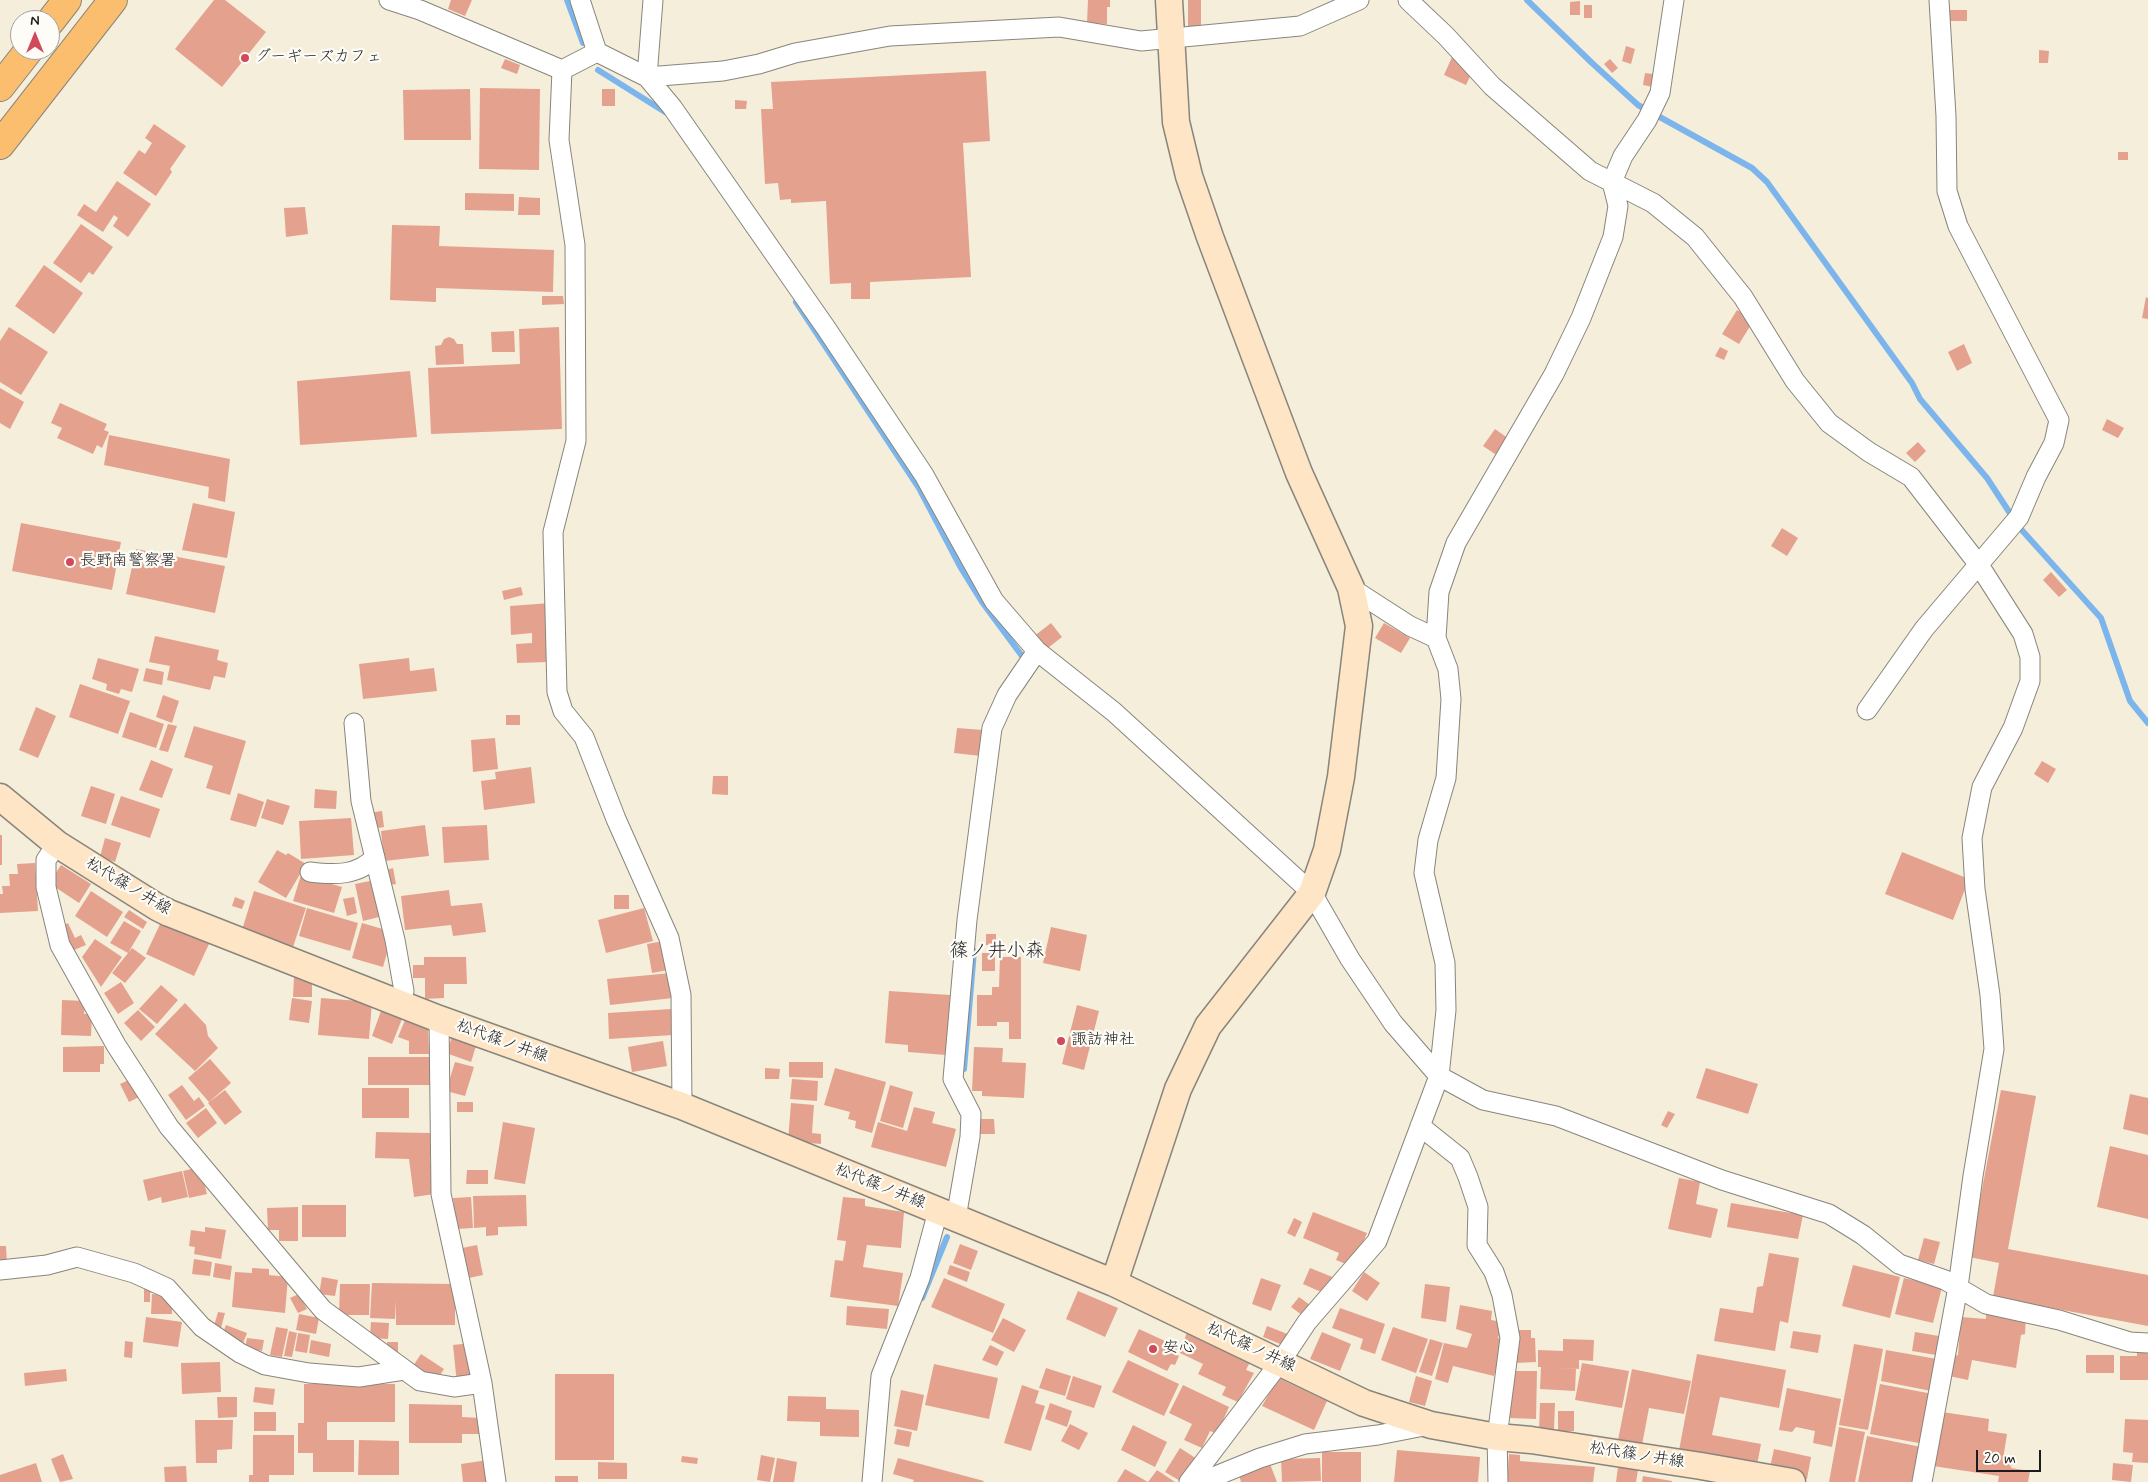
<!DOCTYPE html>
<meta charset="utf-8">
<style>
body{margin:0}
#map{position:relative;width:2148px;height:1482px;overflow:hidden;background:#f5eedb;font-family:Mynerve,sans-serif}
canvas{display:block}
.north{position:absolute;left:10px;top:10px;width:50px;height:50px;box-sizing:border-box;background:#fdfcf7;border:1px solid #a3a29f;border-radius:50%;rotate:0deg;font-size:14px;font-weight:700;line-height:20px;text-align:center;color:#1c1c1c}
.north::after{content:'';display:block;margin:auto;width:18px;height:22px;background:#d1495b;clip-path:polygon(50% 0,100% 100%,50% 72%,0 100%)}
.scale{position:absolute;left:1976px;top:1450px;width:65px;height:22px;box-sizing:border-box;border:2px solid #1c1c1c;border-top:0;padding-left:6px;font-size:15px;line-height:18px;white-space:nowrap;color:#1c1c1c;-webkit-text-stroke:4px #fdfcf7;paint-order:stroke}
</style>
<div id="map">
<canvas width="2148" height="1482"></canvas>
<div class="north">N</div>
<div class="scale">20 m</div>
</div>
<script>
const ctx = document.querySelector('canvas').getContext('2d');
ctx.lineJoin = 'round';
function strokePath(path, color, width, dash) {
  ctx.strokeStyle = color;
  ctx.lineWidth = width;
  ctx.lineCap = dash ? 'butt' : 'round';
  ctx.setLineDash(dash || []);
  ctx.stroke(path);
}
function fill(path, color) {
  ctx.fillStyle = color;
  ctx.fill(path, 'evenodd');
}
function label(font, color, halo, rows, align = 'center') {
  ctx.font = font + ' Mynerve,"Klee One",sans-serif';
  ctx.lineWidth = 4.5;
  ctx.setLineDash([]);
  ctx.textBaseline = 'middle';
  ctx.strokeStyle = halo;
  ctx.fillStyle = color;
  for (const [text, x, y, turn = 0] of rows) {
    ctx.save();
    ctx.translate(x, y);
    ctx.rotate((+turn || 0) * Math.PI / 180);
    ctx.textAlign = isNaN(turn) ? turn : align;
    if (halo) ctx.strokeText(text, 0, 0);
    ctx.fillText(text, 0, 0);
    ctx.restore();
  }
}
const stream = new Path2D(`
 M567,0L583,43
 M1527,0L1592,63L1638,105L1752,168L1767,182L1912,383L1920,399L1987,478L2019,527L2101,618L2130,701L2148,723
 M598,70L665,112
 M796,302L919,488L961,568L982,602L1022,656
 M964,1069L974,951
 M922,1298L947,1237`);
const building = new Path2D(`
 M214,0H225L266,32L222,87L175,49Z
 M451,0H472L465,16L448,9Z
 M1088,0H1110V7H1107V24L1087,23Z
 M1188,0H1201V26H1188Z
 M1580,1V15H1570V2Z
 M1584,5H1592V18H1584Z
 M1950,10H1967V21H1950Z
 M1626,46L1635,49L1631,64L1622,61Z
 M2039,50L2049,51L2048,63H2039Z
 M1452,57L1474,68L1466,85L1444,75Z
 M505,59L520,65L517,74L501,68Z
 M1610,59L1618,68L1612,73L1604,64Z
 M986,71L990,141L963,143L971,277L870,282V299H851V283L830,284L826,201L791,203V199L780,200L778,183L765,184L761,109H773L771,82Z
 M1645,73L1660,75L1658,88L1643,85Z
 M480,88L540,89L539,170L479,169Z
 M470,89L471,140H404L403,90Z
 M602,89H615V106H602Z
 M735,100L747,101L746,109H735Z
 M154,124L186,146L170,169L172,172L156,196L123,173L139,150L145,154L152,143L145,138Z
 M2118,152H2128V160H2118Z
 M117,181L151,204L128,237L113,226L118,218L114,215L103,232L77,215L84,204L96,212Z
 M465,193L514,194V211L465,210Z
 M519,197L540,198V215H518Z
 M305,207L308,234L286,237L284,208Z
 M81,224L113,247L93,275L89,272L81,283L53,263Z
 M392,225L440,226L439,246L554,250L553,292L436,288V302L390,300Z
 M44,265L83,293L54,334L15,306Z
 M542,296H563L564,304L542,305Z
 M2146,297L2148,298V319L2142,318Z
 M1737,310L1754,320L1739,344L1722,334Z
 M9,327L48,352L21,395L0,382V341Z
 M559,327L562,429L431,434L428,368L520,364L519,329Z
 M514,331L515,352H492L491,332Z
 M449,337L454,339L457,344H463L464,364L436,365L435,346L441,345L444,339Z
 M1964,344L1972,363L1957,371L1948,352Z
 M1720,347L1728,351L1724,360L1715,356Z
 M410,371L417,437L300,445L297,381Z
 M0,388L24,402L10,429L0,423Z
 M60,403L107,424L104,430L109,432L102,448L97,445L93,454L57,438L62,428L51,423Z
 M2107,419L2124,428L2118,438L2102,430Z
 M1495,429L1509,439L1498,456L1483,446Z
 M109,435L230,459L225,502L208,498L209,487L104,465Z
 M1918,442L1926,451L1915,462L1906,453Z
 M193,503L235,512L227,558L182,550Z
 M21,523L121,542L112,590L12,571Z
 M1782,528L1798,538L1787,556L1771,546Z
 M136,549L225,566L215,613L126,594Z
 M2051,572L2067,590L2059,597L2043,580Z
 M521,587L523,595L504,600L502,591Z
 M550,603L553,652H546L547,662L517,663L516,644L532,643V633L511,635L510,606Z
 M1051,623L1062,637L1044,651L1033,637Z
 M1384,623L1410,638L1401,653L1375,638Z
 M155,636L219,650L217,660L228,663L225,678L214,676L210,690L167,680L170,666L149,662Z
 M98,658L139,669L132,692L121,689L119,694L106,690L107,684L92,679Z
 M409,658L410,671L434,668L437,691L363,699L359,664Z
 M146,668L164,672L162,685L143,681Z
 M80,684L130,701L118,734L69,717Z
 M163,695L179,701L172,723L156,717Z
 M36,707L56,716L38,758L19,750Z
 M130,712L164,724L156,748L122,737Z
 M506,715H520V725H506Z
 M168,724L177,726L168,752L159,750Z
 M194,726L246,741L230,795L206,788L213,766L184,757Z
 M957,728L983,730L981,756L954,753Z
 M495,738L498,769L473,772L471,740Z
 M151,760L173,769L162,798L139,790Z
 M2042,761L2056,769L2048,783L2034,774Z
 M531,767L535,803L484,810L481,781L496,779L495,772Z
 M713,776H728V795L712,794Z
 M91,786L115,794L106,824L81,816Z
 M315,789L337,791L336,809L314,808Z
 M238,793L264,802L256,827L230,820Z
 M121,796L160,809L150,838L111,825Z
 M267,799L290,806L283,825L261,818Z
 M382,811L384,827L372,829L369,813Z
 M351,818L354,855L301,859L299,821Z
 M425,825L429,856L384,861L381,831Z
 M487,825L489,860L444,863L442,827Z
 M0,835H2V865H0Z
 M105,838L121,843L115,862L100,857Z
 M277,850L286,855L288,853L306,864L286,898L258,882Z
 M1902,852L1969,879L1953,920L1885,894Z
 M35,863L38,911L0,913V894H3L2,886H10L9,874H18L17,864Z
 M61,865L91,884L79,903L49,883Z
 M393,868L396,884L390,885L386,870Z
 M301,875L342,887L334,913L293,901Z
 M375,880L383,916L363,921L355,884Z
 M449,890L451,906L482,903L486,932L453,936L451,925L405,930L401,896Z
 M91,891L123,912L107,937L75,916Z
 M254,891L306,908L293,947L242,930Z
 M614,895H629V909H614Z
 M235,897L245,901L242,909L232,906Z
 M354,897L357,913L347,916L343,899Z
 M307,908L358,923L350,951L299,936Z
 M644,908L653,941L606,953L598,920Z
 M129,910L147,922L143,929L124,917Z
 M124,921L141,931L128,953L110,943Z
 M161,922L209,944L194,976L146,954Z
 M68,923L75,938L81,935L86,945L74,950L62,926Z
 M362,923L393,932L383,967L352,958Z
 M1051,927L1087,935L1080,971L1043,963Z
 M986,934H996V945H986Z
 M95,939L122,957L101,987L82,957Z
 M664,941L668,970L652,973L647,944Z
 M132,948L146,958L125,983L112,973Z
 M982,953H995V971H982Z
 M424,957H466L467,984H444V998L425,999V978H413V965H424Z
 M1000,957H1021V1039H1009V1022H997V1026H977V995H992V987H999Z
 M671,973L673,998L610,1005L607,979Z
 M294,977L312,983V997H293Z
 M121,982L134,1003L118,1014L104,993Z
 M161,985L178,1000L157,1024L139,1009Z
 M889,991L950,995L946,1055L908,1052V1045L885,1043Z
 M292,998L312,1001L309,1023L289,1020Z
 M321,998L372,1002L369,1039L318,1035Z
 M62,1000L85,1001L84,1014H92L91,1036L61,1035Z
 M185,1003L206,1025L208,1036L218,1048L195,1071L155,1034Z
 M1077,1005L1099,1011L1084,1070L1062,1064Z
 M671,1009L673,1035L609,1039L608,1013Z
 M138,1010L155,1027L141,1041L124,1023Z
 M381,1011L402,1019L392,1044L372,1036Z
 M405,1020L428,1029L429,1054H409V1041L398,1037Z
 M452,1037L476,1046L471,1062L446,1053Z
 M663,1041L667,1066L632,1072L628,1047Z
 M104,1046V1064H100V1072H63V1047Z
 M974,1047L1003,1048L1002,1062L1026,1063L1024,1098L982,1096V1091H972Z
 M368,1057H431L432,1085H368Z
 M210,1059L231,1083L209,1102L188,1078Z
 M455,1062L474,1067L465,1096L446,1091Z
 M789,1062H823V1078L789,1077Z
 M765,1068L780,1069L779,1079H765Z
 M835,1068L886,1082L872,1133L855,1128L856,1121L848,1119L850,1112L824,1105Z
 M1706,1068L1758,1084L1748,1114L1696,1098Z
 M131,1079L139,1097L129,1102L120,1084Z
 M792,1079L818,1081L817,1101L790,1099Z
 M182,1085L194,1101L199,1097L205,1106L186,1120L168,1095Z
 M890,1085L913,1092L903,1128L880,1121Z
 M362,1088H409V1118H362Z
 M225,1090L242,1112L225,1125L208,1103Z
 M2001,1090L2036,1096L2008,1249L2148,1275V1326L1993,1297L1999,1263L1969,1257Z
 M2130,1094L2148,1098V1135L2123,1129Z
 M457,1102H473V1112H457Z
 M791,1103L814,1105L812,1133L821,1134V1144L788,1141Z
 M914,1107L935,1112L932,1123L956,1129L946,1167L871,1147L878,1122L907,1131Z
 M206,1108L217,1123L198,1138L186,1123Z
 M1668,1111L1675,1114L1667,1128L1661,1125Z
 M981,1119H994L995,1134H980Z
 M503,1122L535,1128L525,1184L494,1179Z
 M376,1132L431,1133L430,1159L434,1194L414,1197L409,1159L375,1158Z
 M2110,1146L2148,1155V1219L2097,1207Z
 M200,1167L207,1194L189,1198L183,1171Z
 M467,1170H488V1184H466Z
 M182,1171L188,1197L162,1203L161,1197L148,1201L143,1180Z
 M1679,1178L1700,1182L1696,1204L1718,1209L1711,1238L1668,1229Z
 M526,1195L527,1226L498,1227V1235L486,1236V1227L474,1228L473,1196Z
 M471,1197L473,1228L456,1229L453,1198Z
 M843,1197L865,1199V1206L904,1212L901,1248L867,1245L863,1267L903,1273L898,1306L830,1297L835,1260L843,1261L846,1241L837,1240Z
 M1731,1203L1803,1215L1798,1239L1727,1227Z
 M302,1205H346V1237H302Z
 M298,1207V1241H279V1230H268L267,1208Z
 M1313,1212L1367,1233L1353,1267L1336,1260L1339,1253L1303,1238Z
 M1294,1218L1302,1222L1295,1237L1287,1233Z
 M205,1227L226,1230L221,1259L194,1254L195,1247L189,1246L191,1230L205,1232Z
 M1924,1238L1940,1242L1934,1264L1918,1260Z
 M960,1244L978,1251L971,1270L953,1263Z
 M477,1245L483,1275L464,1279L457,1249Z
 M0,1246H6L7,1264H0Z
 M1769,1253L1799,1258L1788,1323L1780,1321L1775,1351L1714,1341L1720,1308L1753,1313L1757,1287L1763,1286Z
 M194,1259L212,1262L210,1276L192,1274Z
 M215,1263L232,1266L230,1280L213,1277Z
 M950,1265L970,1272L967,1282L947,1274Z
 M1853,1265L1900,1277L1890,1318L1842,1306Z
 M252,1268L269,1269V1275L288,1277L285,1313L232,1307L235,1272L252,1273Z
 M1310,1268L1335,1278L1328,1295L1303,1284Z
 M1364,1272L1380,1283L1367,1301L1352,1291Z
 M322,1277L338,1280L335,1296L319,1294Z
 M944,1278L1005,1304L993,1333L931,1307Z
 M1261,1278L1281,1285L1271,1311L1252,1304Z
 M1904,1278L1942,1287L1933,1323L1895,1314Z
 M372,1283L455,1284V1325H396V1301L395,1319L370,1318Z
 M340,1284H370L369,1315H339Z
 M1425,1284L1450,1287L1446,1322L1421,1318Z
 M144,1285H154L153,1292L150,1293V1302H144Z
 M1078,1291L1118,1308L1105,1337L1066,1319Z
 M152,1294L164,1295L172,1302V1314H151Z
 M299,1294L307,1309L298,1313L290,1298Z
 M1299,1297L1310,1305L1302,1315L1291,1307Z
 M1460,1305L1492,1311L1491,1320L1503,1322L1498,1338L1503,1340L1494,1376L1453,1366L1448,1383L1435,1379L1444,1343L1467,1348L1472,1334L1456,1329Z
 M847,1306L889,1309L887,1329L846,1325Z
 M1340,1308L1385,1324L1375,1354L1360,1349L1363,1339L1332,1328Z
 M218,1312L225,1313L221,1328L214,1326Z
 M1986,1313L2026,1316L2025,1334L2021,1335L2016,1368L1972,1360L1968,1380L1949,1376L1952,1357L1958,1355L1961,1317L1986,1319Z
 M299,1314L319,1318L316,1334L296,1330Z
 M146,1317L182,1322L178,1347L143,1342Z
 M1003,1318L1026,1330L1014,1352L991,1340Z
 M371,1322L389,1323L388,1339L370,1338Z
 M226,1325L247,1333L242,1346L221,1338Z
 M1267,1326L1290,1335L1285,1346L1263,1337Z
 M276,1327L288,1329L282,1357L270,1355Z
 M1393,1327L1428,1339L1416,1373L1381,1360Z
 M1139,1329L1178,1347L1175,1354L1179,1356L1175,1365L1171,1364L1167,1371L1128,1352Z
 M1515,1330H1531V1338H1535L1536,1362L1515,1363Z
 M289,1331L297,1333L292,1357L284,1356Z
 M1793,1331L1821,1335L1818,1353L1790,1348Z
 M1187,1332L1250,1362L1246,1370L1254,1373L1238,1402L1222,1395L1226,1387L1198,1374L1203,1364L1180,1353Z
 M1322,1332L1351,1344L1340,1371L1310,1359Z
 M1915,1332L1945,1337L1942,1356L1912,1351Z
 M298,1333L310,1335L307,1353L295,1351Z
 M247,1338L264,1340L262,1351L245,1348Z
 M1430,1339L1443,1343L1432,1376L1419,1372Z
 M1563,1339L1594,1340L1593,1361L1579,1360V1369L1560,1368L1576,1369L1575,1391L1540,1389L1541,1367H1538V1350L1563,1351Z
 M311,1340L331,1344L329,1357L309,1353Z
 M125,1341L133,1342L132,1358L124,1357Z
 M387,1342H398V1353L387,1352Z
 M472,1343L475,1382L457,1384L453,1345Z
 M1854,1344L1883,1349L1868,1430L1839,1425Z
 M990,1345L1004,1352L997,1366L982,1360Z
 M1886,1350L1937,1359L1931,1391L1881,1381Z
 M2137,1351H2148V1380H2120V1356H2137Z
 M421,1354L444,1369L436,1381L413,1366Z
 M1697,1354L1786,1370L1779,1408L1720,1397L1712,1435L1761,1444L1756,1470L1678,1456Z
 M2086,1355H2114V1373H2086Z
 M1128,1360L1179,1384L1164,1416L1112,1392Z
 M220,1362L221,1392L182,1394L181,1363Z
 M1582,1363L1629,1371L1622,1408L1575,1400Z
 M934,1364L998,1378L989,1419L925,1405Z
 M1046,1368L1071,1376L1065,1396L1039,1388Z
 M66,1369L67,1381L25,1386L24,1373Z
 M1632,1369L1691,1381L1684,1414L1649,1408L1642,1445L1618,1440Z
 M1511,1371H1537L1536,1419L1510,1418Z
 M555,1374H614V1460H555Z
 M1073,1376L1102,1386L1094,1408L1066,1399Z
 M1416,1376L1432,1381L1425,1406L1409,1402Z
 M1278,1378L1327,1401L1314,1430L1262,1406Z
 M304,1384H395V1422H327V1440H354V1472H313V1453H298V1423H304Z
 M1880,1384L1933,1394L1924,1444L1870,1434Z
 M1022,1385L1039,1391L1035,1403L1045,1406L1031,1451L1004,1443Z
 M1183,1385L1229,1407L1217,1434L1210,1431L1202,1448L1184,1440L1192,1424L1169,1413Z
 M255,1387L275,1389L273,1405L253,1402Z
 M1787,1388L1841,1399L1832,1447L1813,1443L1815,1431L1796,1427L1792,1432L1779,1430Z
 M901,1390L924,1395L917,1431L894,1426Z
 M788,1396L826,1397V1409L859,1410V1437L820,1436V1422L787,1421Z
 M217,1397H237V1417L218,1418Z
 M1050,1403L1072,1411L1067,1427L1045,1419Z
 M1540,1403H1555L1554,1430H1539Z
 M409,1404L462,1405V1417L480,1418L479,1434H462V1443H409Z
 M1558,1411H1574V1431H1558Z
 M254,1412H276V1431H254Z
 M1942,1412L1989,1419L1988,1431L2007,1434L2003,1459L2012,1461L2011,1468L2030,1471L2028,1482H1998L1999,1476L1933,1466Z
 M2125,1419L2148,1420V1463L2132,1462L2133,1453L2123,1452Z
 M195,1420H233L232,1449L217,1450V1463H196Z
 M1070,1424L1088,1433L1079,1450L1061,1441Z
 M1133,1425L1167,1442L1155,1467L1121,1450Z
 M1839,1427L1865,1432L1855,1482H1829Z
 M897,1429L912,1432L909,1447L894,1444Z
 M253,1435H294V1475H269V1482H249V1475H253Z
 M1867,1436L1921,1447L1914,1482H1858Z
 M359,1440L399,1441V1475H358Z
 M1180,1448L1200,1461L1182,1482L1165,1472Z
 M1774,1449L1811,1457L1807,1479L1769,1472Z
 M1397,1450L1480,1457L1478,1482H1394Z
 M1322,1452H1361V1482H1322Z
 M63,1454L73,1479L60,1482L51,1459Z
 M1509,1454L1520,1455V1461L1595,1467L1593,1482H1507Z
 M761,1455L775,1458L770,1482L757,1480Z
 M682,1456L698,1458L697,1464L681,1462Z
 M777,1458L797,1462L794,1482H773Z
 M898,1458L984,1481L983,1482H913L914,1480L893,1474Z
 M1320,1458L1321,1481L1282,1482L1281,1459Z
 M488,1460L491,1482H463L461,1464Z
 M598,1462L627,1463V1479H598Z
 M36,1463L42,1482H0V1475Z
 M2113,1463L2133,1465L2131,1482L2112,1480Z
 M1270,1464L1277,1482H1241L1239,1475Z
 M186,1466L187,1482H165L164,1467Z
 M1618,1467L1638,1470L1636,1482H1616Z
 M1125,1469L1148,1482H1117Z
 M1157,1470L1175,1482H1148Z
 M555,1476H578V1482H555Z
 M1643,1476L1672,1481V1482H1642Z`);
const street = new Path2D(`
 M389,0L420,10L562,70L597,52L647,77L672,107L826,328L924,475L994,601L1037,651L1114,712L1312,893L1350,959L1393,1023L1439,1076L1483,1100L1556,1116L1722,1180L1829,1214L1863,1235L1899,1264L1945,1280L1986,1304L2059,1320L2130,1342L2148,1343
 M580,0L597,52
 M1408,0L1446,36L1492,86L1590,171L1653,203L1695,237L1743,297L1795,381L1829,423L1869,452L1911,477L1979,565L2023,634L2030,657V681L2013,728L1982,787L1972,838L1975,889L1990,995L1994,1049L1973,1176L1958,1287L1922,1482
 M562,70L559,140L575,245L576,441L553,532L557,692L563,711L584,737L616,819L669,938L681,995L682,1106
 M647,77L723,71L759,64L795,53L890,36L1059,27L1141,41L1300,26L1359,0
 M647,77L653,0
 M1436,638L1439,592L1456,543L1554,374L1581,318L1613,237L1618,206L1612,182L1623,156L1647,120L1660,93L1674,0
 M1867,710L1924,629L2019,517L2036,477L2054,443L2059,420L1958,226L1947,191L1946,116L1939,0
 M354,723L361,801L395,940L404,991L400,1004
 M57,844L46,860V887L60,945L116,1045L169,1127L323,1310L420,1381L454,1387L482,1383
 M310,872C334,875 358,876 375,857
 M439,1019L441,1194L482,1383L496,1482
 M1420,1126L1460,1158L1468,1177L1478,1207L1477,1245L1494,1272L1502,1295L1510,1338L1497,1437L1498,1482
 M956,1218L970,1137L971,1114L953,1079L967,920L992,728L1007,695L1037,651
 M0,1270L47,1265L77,1257L134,1273L167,1288L202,1327L240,1353L265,1365L309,1373L359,1377L404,1370
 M872,1482L881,1376L920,1278L938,1211
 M1189,1482L1281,1361L1307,1322L1377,1241L1439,1076L1446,1010L1445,963L1424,873L1428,840L1446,778L1451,699L1448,669L1436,638L1410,626L1351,588
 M1201,1482L1260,1458L1305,1444L1378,1435L1429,1425`);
const secondary = new Path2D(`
 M0,797L57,844L157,907L169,913L439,1019L682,1106L956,1218L1114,1283L1364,1403L1431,1425L1497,1437L1531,1440L1701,1466L1792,1482
 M1114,1283L1178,1089L1208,1026L1312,893L1327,850L1341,777L1359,626L1351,588L1299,473L1210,237L1189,176L1176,122L1169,0`);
const highway = new Path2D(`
 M50,22L67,0
 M0,87L29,50
 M0,145L113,0`);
const markers = [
 [245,58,5,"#d1495b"],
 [70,562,5,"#d1495b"],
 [1061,1041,5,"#d1495b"],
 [1153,1349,5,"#d1495b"]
];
const poiNames = [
 ["グーギーズカフェ",255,58],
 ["長野南警察署",80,562],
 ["諏訪神社",1071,1041],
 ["安心",1163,1349]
];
const streetNames = [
 ["松代篠ノ井線",128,887,31],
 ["松代篠ノ井線",502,1042,20],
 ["松代篠ノ井線",880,1187,22],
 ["松代篠ノ井線",1251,1348,25],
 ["松代篠ノ井線",1637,1456,9]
];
const quarterNames = [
 ["篠ノ井小森",997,952]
];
strokePath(stream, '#7cb5ec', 6);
fill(building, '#e4a28e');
strokePath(street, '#88857c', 21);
strokePath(secondary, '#88857c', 29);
strokePath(highway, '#88857c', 30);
strokePath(street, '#fff', 19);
strokePath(secondary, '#fde5c5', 26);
strokePath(highway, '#fbbd6e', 28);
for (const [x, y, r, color] of markers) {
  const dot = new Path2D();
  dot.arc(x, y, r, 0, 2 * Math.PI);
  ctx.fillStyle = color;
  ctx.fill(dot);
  strokePath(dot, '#fdfcf7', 2);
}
label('16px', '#1c1c1c', '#fdfcf7', poiNames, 'left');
label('16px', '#1c1c1c', '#fdfcf7', streetNames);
label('19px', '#1c1c1c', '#fdfcf7', quarterNames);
</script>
